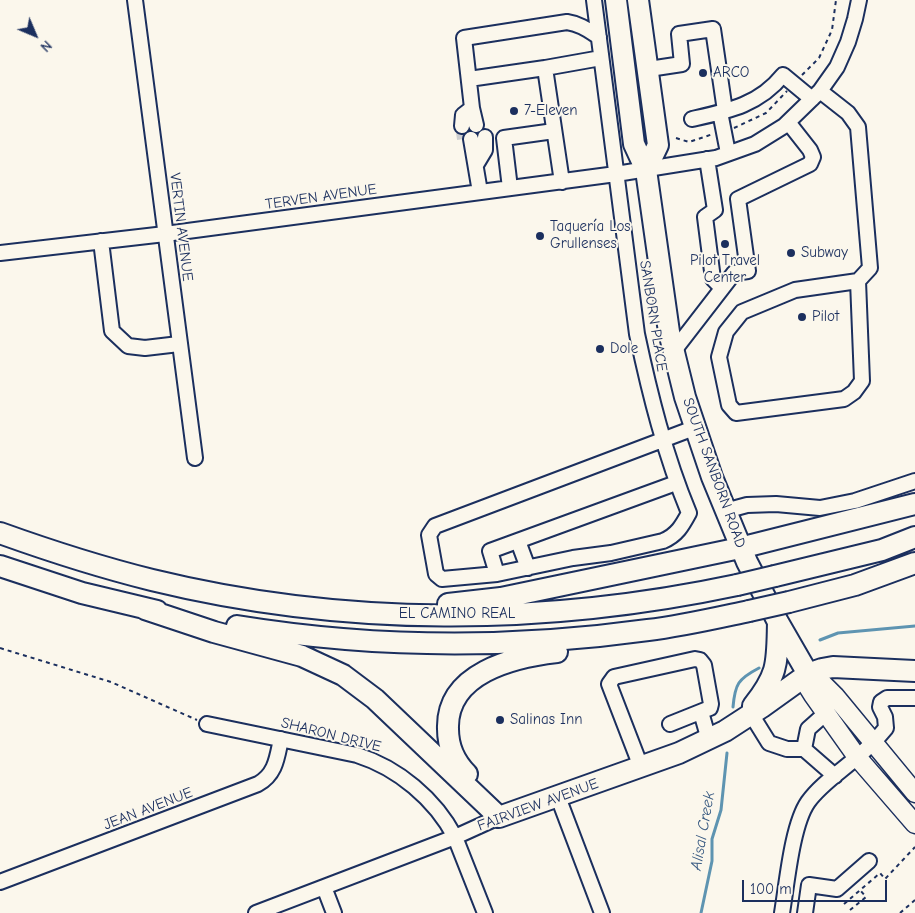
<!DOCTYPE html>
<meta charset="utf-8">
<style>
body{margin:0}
#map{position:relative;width:915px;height:913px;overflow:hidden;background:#fbf7ec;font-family:"Comic Neue",sans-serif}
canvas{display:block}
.north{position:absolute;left:10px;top:10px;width:50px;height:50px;-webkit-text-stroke:4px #fbf7ec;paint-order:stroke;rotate:135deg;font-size:14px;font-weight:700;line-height:20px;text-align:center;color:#1b2f5e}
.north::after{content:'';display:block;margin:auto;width:18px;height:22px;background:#1b2f5e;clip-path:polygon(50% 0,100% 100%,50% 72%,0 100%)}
.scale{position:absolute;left:742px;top:880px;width:145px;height:22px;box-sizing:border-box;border:2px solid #1b2f5e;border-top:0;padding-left:6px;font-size:15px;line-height:18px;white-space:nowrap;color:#1b2f5e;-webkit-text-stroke:4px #fbf7ec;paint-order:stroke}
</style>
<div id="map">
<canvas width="915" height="913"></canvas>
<div class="north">N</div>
<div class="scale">100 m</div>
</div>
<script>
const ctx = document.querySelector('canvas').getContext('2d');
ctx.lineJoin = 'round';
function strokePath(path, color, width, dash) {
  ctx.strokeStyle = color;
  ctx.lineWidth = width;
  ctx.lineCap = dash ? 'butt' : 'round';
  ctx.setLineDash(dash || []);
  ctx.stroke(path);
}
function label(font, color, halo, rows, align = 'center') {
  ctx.font = font + ' "Comic Neue",sans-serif';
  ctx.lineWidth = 4;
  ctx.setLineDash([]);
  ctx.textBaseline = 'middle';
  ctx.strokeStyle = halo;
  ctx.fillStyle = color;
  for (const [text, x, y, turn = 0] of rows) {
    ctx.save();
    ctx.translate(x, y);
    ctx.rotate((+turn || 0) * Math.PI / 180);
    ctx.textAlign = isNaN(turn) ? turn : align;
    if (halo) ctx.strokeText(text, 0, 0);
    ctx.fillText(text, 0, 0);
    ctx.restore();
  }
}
const stream = new Path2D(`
 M820,640L838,633L915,626
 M733,707C735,684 738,679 759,668
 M701,913L712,861V839L721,810L727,753`);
const minorTunnel = new Path2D(`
 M476,125L478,138
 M462,126L464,139`);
const path = new Path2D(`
 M802,75L819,58L832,30L836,0
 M734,128L766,113L787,91
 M676,138L689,142L713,134
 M0,648L111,682L197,720
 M844,904L880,873L885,879L915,847
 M850,910L866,897L860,890
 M900,913L915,900`);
const minor = new Path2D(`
 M135,0L195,458
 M594,0L637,334C650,395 665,455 689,513C682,526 677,535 663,541L611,553L573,558L497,574L490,551L676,483
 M649,69L682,64L679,34L713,29L725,111
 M469,79L545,68
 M820,91L848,113L858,127L870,268L858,281L795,290L742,312L726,332L719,357L729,405L736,413L844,399L854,392L862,381L858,281
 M720,112L728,153
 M692,119C728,111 759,105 783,75L812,99
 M476,125L472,108L464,38L567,22C580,24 588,30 599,37
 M462,126L463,115L472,108
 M471,139L480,192
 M707,159L715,210L705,217L713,279L722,288
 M476,165L485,150V137
 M562,182L545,68L601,58
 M510,188L504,138L554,131
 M101,241L112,331L128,346L145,348L179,344
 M0,253L165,234L616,174L716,158L755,144L784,126L820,91L837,67L848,42L855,19L859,0
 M673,352L734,273L748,271L738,199L810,164L813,157L810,150L788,122
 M725,511L747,505L776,504L820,508L855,501L915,481
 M518,541L528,568
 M497,574L442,579L436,574L429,535L435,526L694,428
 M701,712L709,740
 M751,714L769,743L787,749H804L835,776
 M207,724L357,755C398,768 435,799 455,837L485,913
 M804,749L808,729L826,713
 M641,767L609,684L614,677L695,659L700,660L704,665L711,704L710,708L670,724
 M558,797L602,913
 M0,882L258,784C276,774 277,757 281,739
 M324,887L334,913
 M256,913L455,837L499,817
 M782,913C787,883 792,825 808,802C820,785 840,772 856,758C867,749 877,739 886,728L885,717L880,707L881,702L887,698H915
 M805,913L809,885L837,889L869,861`);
const major = new Path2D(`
 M808,674V687L813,695L857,757L915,824
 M808,674L824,685L835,696L915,793`);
const highway = new Path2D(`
 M616,0L634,144L646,170L669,332L685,397L712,477L747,562L778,622L808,674
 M638,0L658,145L646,170
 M0,533C50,551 100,567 152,580C344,627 544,626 737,585
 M0,566L82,593L157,611
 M775,576L882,550L915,537
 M789,602L855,585L915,563
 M448,604L501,598L740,548L915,504
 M145,609L214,632L302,656L343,675L375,699L499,817L679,753L725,731L762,707L808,674L822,669L833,667L915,671
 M237,626C373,648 511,649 648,630C682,626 716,618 749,611
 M753,706C779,673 777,663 778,622
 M467,774C455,762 448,747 448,729C446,673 513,657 557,652`);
const highwayBridge = new Path2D(`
 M737,585L775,576
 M749,611L789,602`);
const markers = [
 [703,73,5,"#1b2f5e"],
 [514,111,5,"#1b2f5e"],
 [540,236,5,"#1b2f5e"],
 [725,244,5,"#1b2f5e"],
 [791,253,5,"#1b2f5e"],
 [802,317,5,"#1b2f5e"],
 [600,349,5,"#1b2f5e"],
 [500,720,5,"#1b2f5e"]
];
const poiNames = [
 ["ARCO",713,73],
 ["7-Eleven",524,111],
 ["Taquería Los",550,227],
 ["Grullenses",550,244],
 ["Subway",801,253],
 ["Pilot Travel",725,261,"center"],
 ["Center",725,278,"center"],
 ["Pilot",812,317],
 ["Dole",610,349],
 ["Salinas Inn",510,720]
];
const streetNames = [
 ["TERVEN AVENUE",321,197,-8],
 ["VERTIN AVENUE",181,227,83],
 ["SANBORN PLACE",653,316,81],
 ["SOUTH SANBORN ROAD",714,473,70],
 ["EL CAMINO REAL",457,614],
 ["SHARON DRIVE",331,735,14],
 ["FAIRVIEW AVENUE",538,805,-20],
 ["JEAN AVENUE",148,809,-21]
];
const waterNames = [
 ["Alisal Creek",703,831,-80]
];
strokePath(stream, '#5e94b1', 3);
strokePath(minorTunnel, '#cecfd0', 14, [14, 7]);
strokePath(minor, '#1b2f5e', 18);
strokePath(major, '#1b2f5e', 21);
strokePath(highway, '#1b2f5e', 24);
strokePath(path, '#1b2f5e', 2, [4, 4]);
strokePath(minor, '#fbf7ec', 14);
strokePath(major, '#fbf7ec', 18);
strokePath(highway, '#fbf7ec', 20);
strokePath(highwayBridge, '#1b2f5e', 24, []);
strokePath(highwayBridge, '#fbf7ec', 20);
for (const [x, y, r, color] of markers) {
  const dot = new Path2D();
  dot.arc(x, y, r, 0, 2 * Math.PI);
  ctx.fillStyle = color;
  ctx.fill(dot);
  strokePath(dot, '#fbf7ec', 2);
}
label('15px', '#1b2f5e', '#fbf7ec', poiNames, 'left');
label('15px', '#1b2f5e', '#fbf7ec', streetNames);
label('italic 16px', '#375981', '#fbf7ec', waterNames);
</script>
